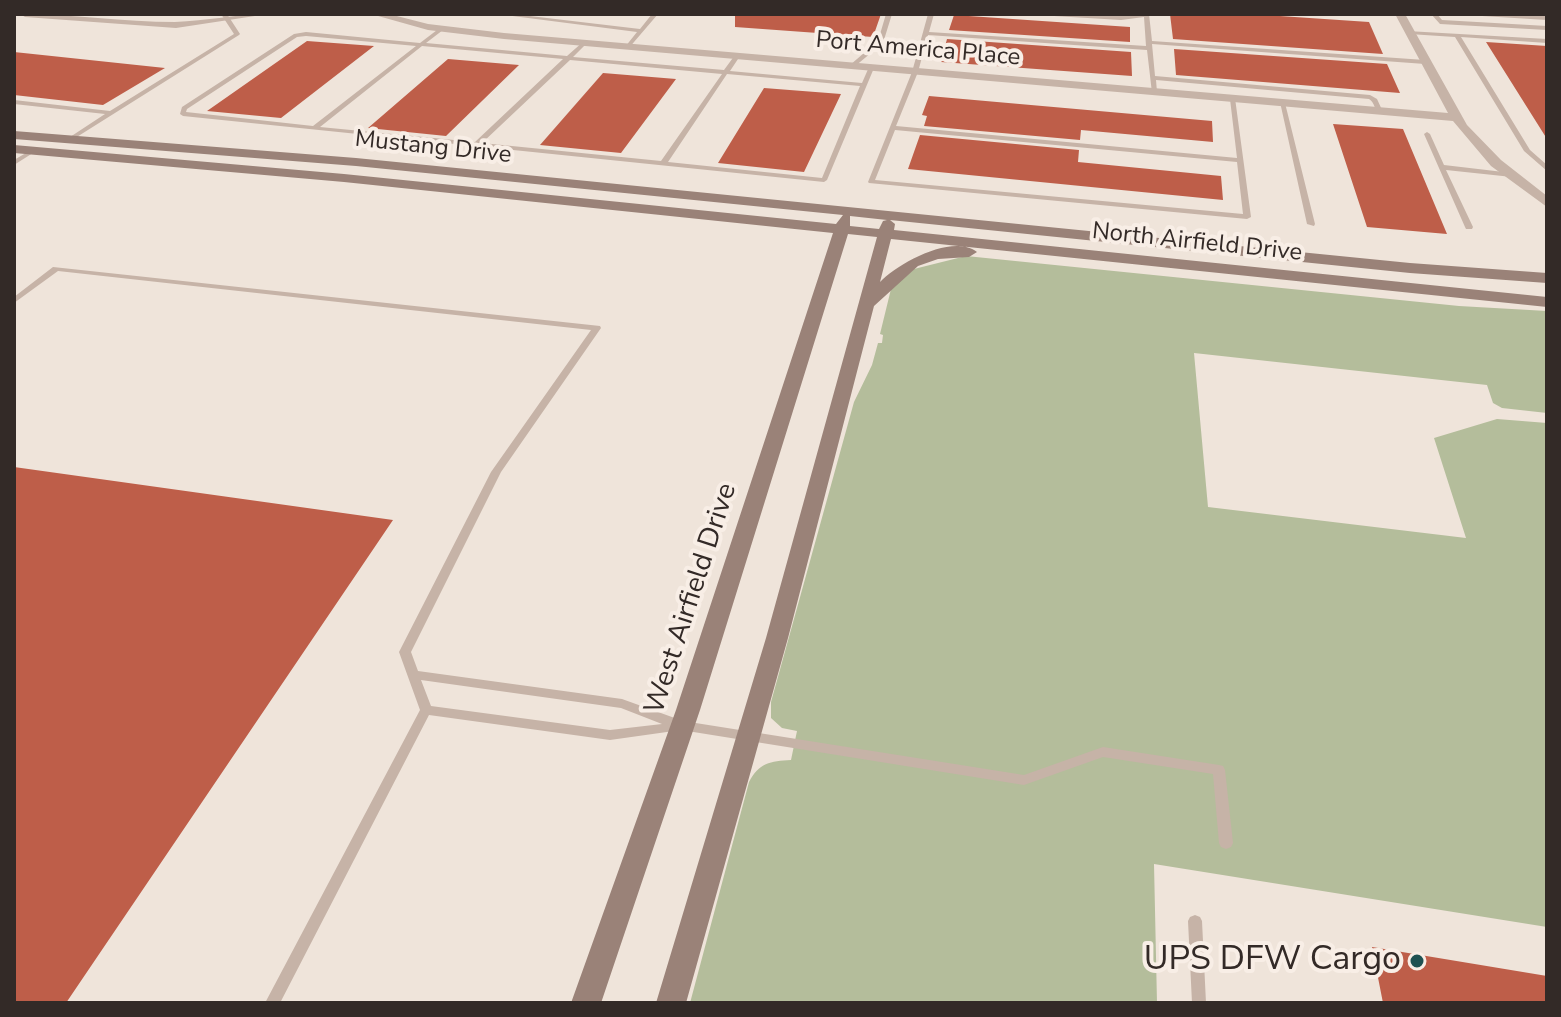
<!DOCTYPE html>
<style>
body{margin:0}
#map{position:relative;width:1561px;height:1017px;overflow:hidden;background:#efe4da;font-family:"Nunito Sans",sans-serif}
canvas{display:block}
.frame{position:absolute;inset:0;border:16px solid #332a27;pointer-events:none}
</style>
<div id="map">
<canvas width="1561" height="1017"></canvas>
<div class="frame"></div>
</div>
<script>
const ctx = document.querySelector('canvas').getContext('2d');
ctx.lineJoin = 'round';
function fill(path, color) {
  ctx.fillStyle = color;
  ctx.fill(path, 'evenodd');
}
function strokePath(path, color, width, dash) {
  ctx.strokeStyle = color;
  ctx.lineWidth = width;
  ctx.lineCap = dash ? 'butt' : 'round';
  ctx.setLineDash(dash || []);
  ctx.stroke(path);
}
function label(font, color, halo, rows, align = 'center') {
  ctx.font = font + ' "Nunito Sans",sans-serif';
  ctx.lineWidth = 8;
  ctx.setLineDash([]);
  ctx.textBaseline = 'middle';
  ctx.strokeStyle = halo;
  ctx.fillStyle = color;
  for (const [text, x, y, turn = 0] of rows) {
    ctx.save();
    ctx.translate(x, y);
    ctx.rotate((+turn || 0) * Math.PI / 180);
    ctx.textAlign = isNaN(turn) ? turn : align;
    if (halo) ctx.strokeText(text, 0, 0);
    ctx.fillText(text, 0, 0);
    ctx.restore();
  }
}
const green = new Path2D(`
 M966,256L1459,306L1547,311V413L1502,408L1493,403L1487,385L1194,353L1208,507L1466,538L1434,438L1497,419L1547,423V927L1154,864L1157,1003H690L749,782C759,763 770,761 791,760L797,731L782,728L771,718V702L854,402L872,365L878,343H882L883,335L880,334L891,289L914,269Z`);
const building = new Path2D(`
 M735,14H881L873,37L735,27Z
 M1170,14H1250L1369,22L1383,54L1173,39Z
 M954,15L1130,27V42L949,30Z
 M947,39L1131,52L1132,76L941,62Z
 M307,41L374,46L281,118L207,111Z
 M1486,42L1547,46V139Z
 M1174,49L1387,64L1400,93L1176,75Z
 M14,52L165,68L103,105L14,95Z
 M448,59L519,65L446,136L368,128Z
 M603,73L676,79L621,153L540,145Z
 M764,88L841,94L804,172L718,163Z
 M929,96L1212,121L1213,142L1081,130L1080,140L924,126L927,116L922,115Z
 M1333,124L1403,129L1447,234L1367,227Z
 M920,135L1079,150L1078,162L1221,176L1223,200L908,169Z
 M14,467L393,520L66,1003H14Z
 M1372,947L1547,976V1003H1383Z`);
const lane = new Path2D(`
 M221,14H227L240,34L239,35L72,140L67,139L105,114L14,104V100L110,111L234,34Z
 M497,14H513L640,29L652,14H658L628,49L625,47L637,32Z
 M886,14H892L883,43L854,67H850V65L878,41Z
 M928,14H934L929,32L1146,46L1144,17L1121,20L1054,16L1051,14L1121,16L1149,14L1152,41L1425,60L1428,62L1425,64L1152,44L1155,76L1370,95L1377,99L1383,112L1380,114C1374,111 1375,102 1369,99L1156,80L1157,92L1152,93L1147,50L928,35L918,72L896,126L1237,158L1230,99L1235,98L1251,217L1247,219L869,183L868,182L912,72ZM895,130L1237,162L1243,214L875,180Z
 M1431,14H1437L1442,20L1547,26V30L1440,24Z
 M1479,14L1547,16V20L1482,16Z
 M441,27L443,28V30L426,43L567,56L584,41L586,42V44L573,57L724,70L735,55L737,54L740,56L730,71L862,83L869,67L874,68L827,180L824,182L183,116L180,114L182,107L294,34L306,32L420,43ZM306,36L416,46L313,126L186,112L187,109L297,37ZM422,46L563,59L475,142L320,127ZM570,60L722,74L661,161L482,143ZM727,74L860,86L822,178L668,162Z
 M1407,31L1547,39V43L1461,37L1530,150L1547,165V171L1524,151L1455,37L1409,34L1407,33Z
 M1280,102L1285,103L1315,224L1314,226L1307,224Z
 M1427,132L1430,134L1444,165L1512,173L1515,175L1512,177L1446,170L1473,227L1472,229H1466L1465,227L1424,134Z
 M31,150L36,151L14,165V160Z
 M53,267L600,326L601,328L501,472L411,652L418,671L622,699L683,721L1024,775L1103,747L1219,765L1223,766L1225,770L1233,843L1231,847L1226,849L1221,847L1219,843L1213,774L1103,757L1024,785L681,730L610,740L429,715L280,1003H265L420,710L399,652L491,472L591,330L58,271L14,303V297ZM421,680L621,708L662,724L610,730L431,706Z
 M1195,915L1200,917L1202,921L1206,1003H1192L1188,921L1190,917Z`);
const street = new Path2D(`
 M20,14C72,14 124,22 175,22C206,21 237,14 268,14L176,28L25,17Z
 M371,14H389L428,24L504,33L1448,113L1395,14H1405L1467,125L1501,160L1547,196V207L1491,166L1453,121L504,39L428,30Z`);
const secondary = new Path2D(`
 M14,131L356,158L1410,263L1547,273V283L1410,273L890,220L895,224L894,230L1547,297V307L891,239L880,282C898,263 953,233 977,252L969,257L938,259L918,266L874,306L788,638L686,1003H656L766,638L877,237L848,234L700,710L601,1003H571L676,710L833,233L344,182L14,153V145L344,174L836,224L843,215L356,166L14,139ZM850,216L887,220L883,221L879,229L850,226Z`);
const markers = [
 [1417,961,8,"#1f5252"]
];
const farStreetnames = [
 ["Port America Place",918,50,5],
 ["Mustang Drive",433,148,6],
 ["North Airfield Drive",1197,243,6]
];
const streetNames = [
 ["West Airfield Drive",692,599,-72]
];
const nearPoinames = [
 ["UPS DFW Cargo",1401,961]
];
fill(green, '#b4bd9b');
fill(building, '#be5e49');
fill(lane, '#c6b3a7');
fill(street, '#c6b3a7');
fill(secondary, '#9a8278');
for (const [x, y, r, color] of markers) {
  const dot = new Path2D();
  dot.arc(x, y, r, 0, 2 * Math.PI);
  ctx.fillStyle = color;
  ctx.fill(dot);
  strokePath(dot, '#f8eee6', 3);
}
label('24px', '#332a27', '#f8eee6', farStreetnames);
label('28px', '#332a27', '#f8eee6', streetNames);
label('34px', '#332a27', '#f8eee6', nearPoinames, 'right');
</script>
